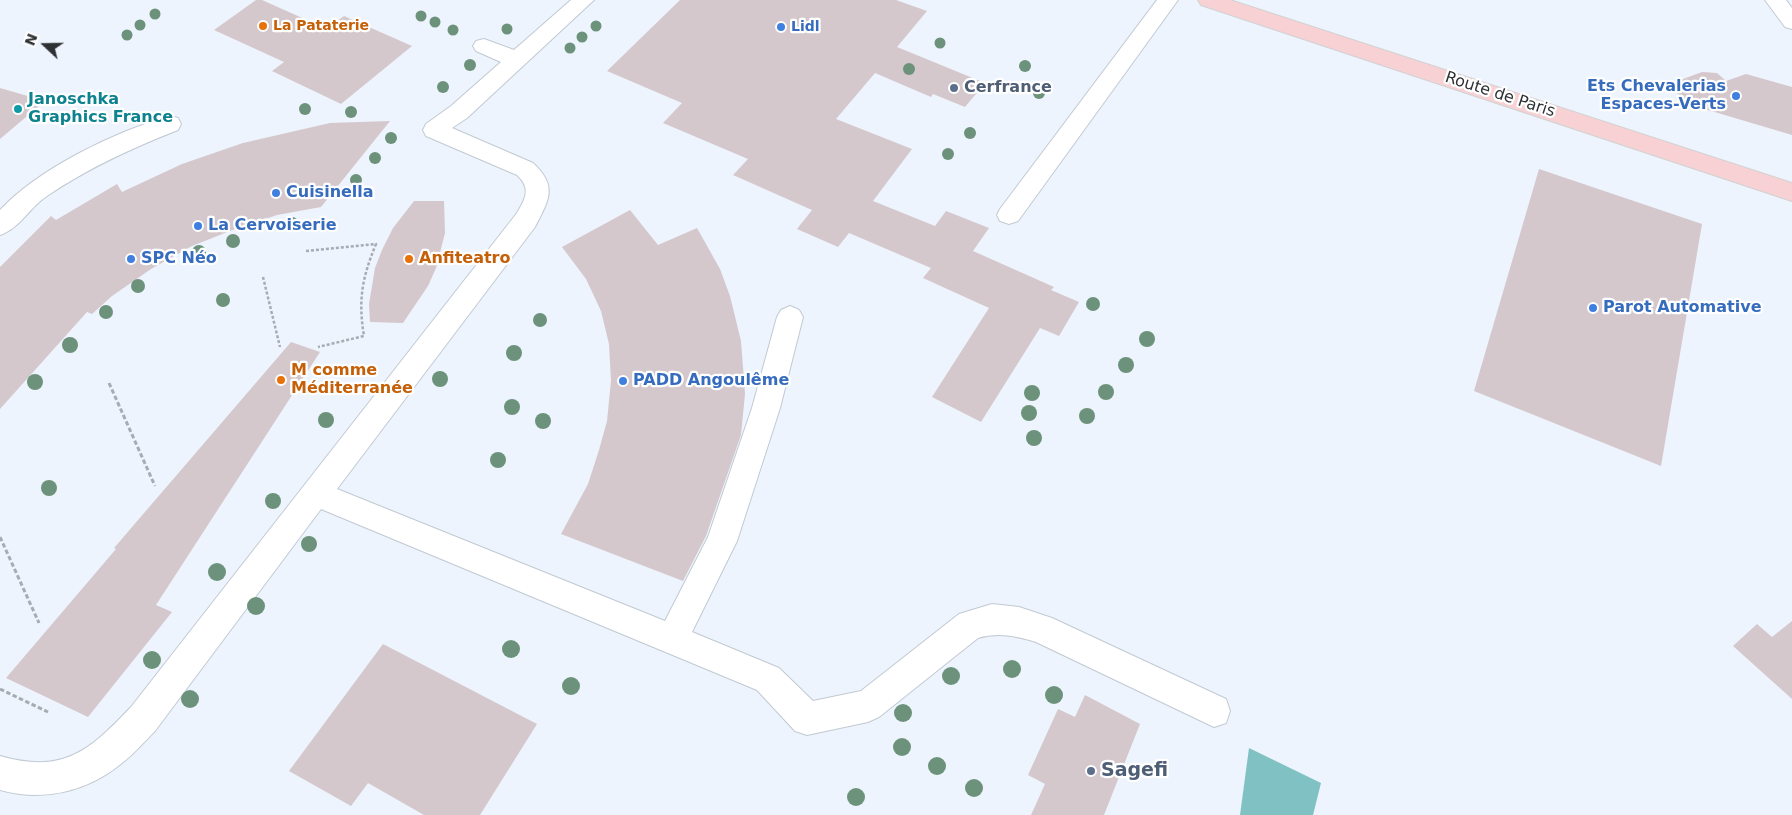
<!DOCTYPE html>
<meta charset="utf-8">
<style>
body{margin:0}
#map{position:relative;width:1792px;height:815px;overflow:hidden;background:#edf4fd;font-family:"DejaVu Sans",sans-serif}
canvas{display:block}
.north{position:absolute;left:20px;top:20px;width:50px;height:50px;-webkit-text-stroke:4px #fff;paint-order:stroke;rotate:291deg;font-size:14px;font-weight:700;line-height:20px;text-align:center;color:#2e3134}
.north::after{content:'';display:block;margin:auto;width:18px;height:22px;background:#2e3134;clip-path:polygon(50% 0,100% 100%,50% 72%,0 100%)}
</style>
<div id="map">
<canvas width="1792" height="815"></canvas>
<div class="north">N</div>
</div>
<script>
const ctx = document.querySelector('canvas').getContext('2d');
ctx.lineJoin = 'round';
function fill(path, color) {
  ctx.fillStyle = color;
  ctx.fill(path, 'evenodd');
}
function strokePath(path, color, width, dash) {
  ctx.strokeStyle = color;
  ctx.lineWidth = width;
  ctx.lineCap = dash ? 'butt' : 'round';
  ctx.setLineDash(dash || []);
  ctx.stroke(path);
}
function label(font, color, halo, rows, align = 'center') {
  ctx.font = font + ' "DejaVu Sans",sans-serif';
  ctx.lineWidth = 4.5;
  ctx.setLineDash([]);
  ctx.textBaseline = 'middle';
  ctx.strokeStyle = halo;
  ctx.fillStyle = color;
  for (const [text, x, y, turn = 0] of rows) {
    ctx.save();
    ctx.translate(x, y);
    ctx.rotate((+turn || 0) * Math.PI / 180);
    ctx.textAlign = isNaN(turn) ? turn : align;
    if (halo) ctx.strokeText(text, 0, 0);
    ctx.fillText(text, 0, 0);
    ctx.restore();
  }
}
const water = new Path2D(`
 M1249,748L1321,783L1313,815H1240Z`);
const building = new Path2D(`
 M256,0H262L327,29L344,16L412,46L341,104L272,71L284,62L214,30Z
 M680,0H896L927,11L897,47L985,83L965,107L933,94L931,97L875,73L836,119L912,149L873,201L935,226L946,211L989,228L973,251L1054,287L1051,290L1079,302L1059,336L1040,328L981,422L932,397L989,308L923,278L931,268L849,233L838,247L797,229L812,210L733,175L748,159L663,123L682,103L607,71Z
 M1702,72L1717,73L1726,81L1746,74L1792,87V135L1691,105L1667,85Z
 M0,88L45,101L0,139Z
 M390,121L321,207L277,215L235,229L192,246L151,269L112,296L92,314L87,312L0,409V267L51,216L56,220L117,184L122,192L182,164L243,143L330,123Z
 M1539,169L1702,224L1661,466L1474,391Z
 M414,201H444L445,233L436,268L428,286L403,323L370,322L369,304L375,268L382,250L393,228Z
 M630,210L658,245L697,228L720,269L730,296L741,341L745,394L741,435L706,536L683,581L561,534L588,484L599,450L607,421L611,381L609,344L601,311L586,279L562,247Z
 M291,342L320,352L156,605L172,612L88,717L6,678L116,549L114,548Z
 M1792,621V699L1733,646L1757,624L1772,637Z
 M383,644L537,724L480,815H424L368,783L351,806L289,771Z
 M1085,695L1140,724L1104,815H1031L1045,784L1028,775L1058,709L1075,717Z`);
const pathFar1 = new Path2D(`
 M306,251L376,244C362,278 358,300 364,336L318,347
 M263,277L280,347`);
const path = new Path2D(`
 M109,383L155,486
 M0,537L39,623
 M0,689L48,712`);
const minor = new Path2D(`
 M571,0H594L467,118L452,128L533,163C558,186 549,200 535,227L337,489L665,621L708,537L752,408L777,317L781,310L790,306L799,310L803,317L780,408L737,541L692,632L779,668L813,701L861,691L959,614L992,604L1019,607L1052,618L1226,699L1230,711L1226,723L1214,727L1036,642C1016,636 998,632 978,638L879,717L868,722L807,735L795,731L757,690L321,509L155,731C144,742 134,754 122,763C87,792 43,802 0,790V756C64,774 89,751 131,707L517,213C526,198 531,188 517,175L426,136L423,130L426,124L451,106L501,62L476,51L473,46L476,41L484,39L514,50Z
 M1157,0H1178L1018,221L1009,224L1000,221L997,215L1000,209Z
 M1765,0H1786L1792,8V29L1785,27Z
 M170,116L178,118L181,124L178,130C132,148 88,168 47,196C30,207 19,229 0,235V210C40,168 114,132 170,116Z`);
const major = new Path2D(`
 M1198,0H1230L1792,183V201L1201,5Z`);
const trees = [
 [155,14,5.5],
 [421,16,5.5],
 [435,22,5.5],
 [140,25,5.5],
 [596,26,5.5],
 [507,29,5.5],
 [453,30,5.5],
 [127,35,5.5],
 [582,37,5.5],
 [940,43,5.5],
 [570,48,5.5],
 [470,65,6],
 [1025,66,6],
 [909,69,6],
 [443,87,6],
 [1039,93,6],
 [305,109,6],
 [351,112,6],
 [970,133,6],
 [391,138,6],
 [948,154,6],
 [375,158,6],
 [356,180,6],
 [292,224,7],
 [233,241,7],
 [199,252,7],
 [138,286,7],
 [223,300,7],
 [1093,304,7],
 [106,312,7],
 [540,320,7],
 [1147,339,8],
 [70,345,8],
 [514,353,8],
 [1126,365,8],
 [440,379,8],
 [35,382,8],
 [1106,392,8],
 [1032,393,8],
 [512,407,8],
 [1029,413,8],
 [1087,416,8],
 [326,420,8],
 [543,421,8],
 [1034,438,8],
 [498,460,8],
 [49,488,8],
 [273,501,8],
 [309,544,8],
 [217,572,9],
 [256,606,9],
 [511,649,9],
 [152,660,9],
 [1012,669,9],
 [951,676,9],
 [571,686,9],
 [1054,695,9],
 [190,699,9],
 [903,713,9],
 [902,747,9],
 [937,766,9],
 [974,788,9],
 [856,797,9]
];
const markers = [
 [263,26,5,"#e8710a"],
 [781,27,5,"#3f7fe0"],
 [954,88,5,"#5c6f8a"],
 [1736,96,5,"#3f7fe0"],
 [18,109,5,"#0f9aa8"],
 [276,193,5,"#3f7fe0"],
 [198,226,5,"#3f7fe0"],
 [131,259,5,"#3f7fe0"],
 [409,259,5,"#e8710a"],
 [1593,308,5,"#3f7fe0"],
 [281,380,5,"#e8710a"],
 [623,381,5,"#3f7fe0"],
 [1091,771,5,"#5c6f8a"]
];
const farFoodnames = [
 ["La Pataterie",273,26]
];
const farShopnames = [
 ["Lidl",791,27]
];
const shopNames = [
 ["Ets Chevalerias",1726,87,"right"],
 ["Espaces-Verts",1726,105,"right"],
 ["Cuisinella",286,193],
 ["La Cervoiserie",208,226],
 ["SPC Néo",141,259],
 ["Parot Automative",1603,308],
 ["PADD Angoulême",633,381]
];
const serviceNames = [
 ["Cerfrance",964,88]
];
const streetNames = [
 ["Route de Paris",1500,95,18]
];
const cultureNames = [
 ["Janoschka",28,100],
 ["Graphics France",28,118]
];
const foodNames = [
 ["Anfiteatro",419,259],
 ["M comme",291,371],
 ["Méditerranée",291,389]
];
const nearServicenames = [
 ["Sagefi",1101,771]
];
fill(water, '#80c2c3');
fill(building, '#d4c8cc');
strokePath(minor, '#c1c9d2', 2);
strokePath(major, '#d1d2d2', 2);
strokePath(pathFar1, '#a6acb2', 2.5, [3, 2]);
strokePath(path, '#a6acb2', 3, [4.5, 2.5]);
fill(minor, '#fff');
fill(major, '#f7d1d3');
ctx.fillStyle = '#6d927b';
for (const [x, y, r] of trees) {
  ctx.beginPath();
  ctx.arc(x, y, r, 0, 2 * Math.PI);
  ctx.fill();
}
for (const [x, y, r, color] of markers) {
  const dot = new Path2D();
  dot.arc(x, y, r, 0, 2 * Math.PI);
  ctx.fillStyle = color;
  ctx.fill(dot);
  strokePath(dot, '#fff', 2);
}
label('bold 14px', '#c56008', '#fff', farFoodnames, 'left');
label('bold 14px', '#366cbe', '#fff', farShopnames, 'left');
label('bold 16px', '#366cbe', '#fff', shopNames, 'left');
label('bold 16px', '#4e5e75', '#fff', serviceNames, 'left');
label('16px', '#2e3134', '#fff', streetNames);
label('bold 16px', '#0d838f', '#fff', cultureNames, 'left');
label('bold 16px', '#c56008', '#fff', foodNames, 'left');
label('bold 19px', '#4e5e75', '#fff', nearServicenames, 'left');
</script>
